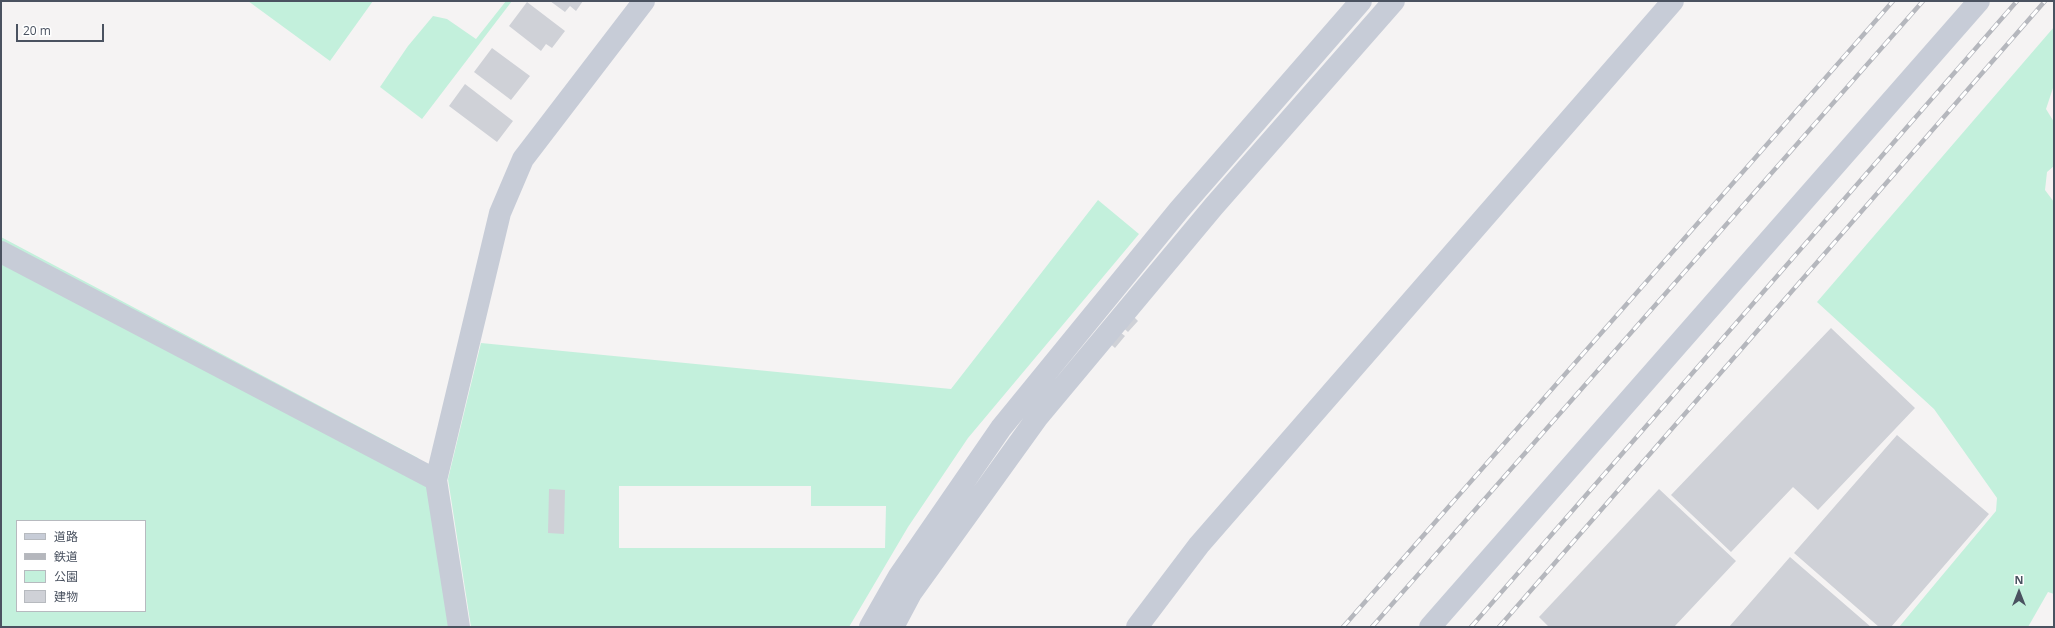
<!DOCTYPE html>
<meta charset="utf-8">
<style>
body{margin:0}
#map{position:relative;width:2055px;height:628px;overflow:hidden;background:#f5f3f3;font-family:"Open Sans","Noto Sans JP",sans-serif}
canvas{display:block}
.frame{position:absolute;inset:0;border:2px solid #4a5260;pointer-events:none}
.legend{position:absolute;left:16px;top:520px;width:130px;height:92px;box-sizing:border-box;background:#fff;border:1px solid #b7babf;margin:0;padding:5px 7px;list-style:none;font-size:12px;color:#4a5260}
.legend li{display:flex;align-items:center;gap:8px;height:20px}
.legend b{width:20px;border:1px solid #b7babf}
.north{position:absolute;left:1999px;top:572px;width:40px;height:40px;-webkit-text-stroke:3px #fff;paint-order:stroke;rotate:0deg;font-size:11px;font-weight:700;line-height:16px;text-align:center;color:#4a5260}
.north::after{content:'';display:block;margin:auto;width:14px;height:18px;background:#4a5260;clip-path:polygon(50% 0,100% 100%,50% 72%,0 100%)}
.scale{position:absolute;left:16px;top:24px;width:88px;height:18px;box-sizing:border-box;border:2px solid #4a5260;border-top:0;padding-left:5px;font-size:12px;line-height:14px;white-space:nowrap;color:#4a5260;-webkit-text-stroke:3px #fff;paint-order:stroke}
</style>
<div id="map">
<canvas width="2055" height="628"></canvas>
<div class="frame"></div>
<ul class="legend">
<li><b style="height:5px;background:#c7ccd7"></b>道路</li>
<li><b style="height:5px;background:#b5b7bd"></b>鉄道</li>
<li><b style="height:11px;background:#c3f0dc"></b>公園</li>
<li><b style="height:11px;background:#cfd1d7"></b>建物</li>
</ul>
<div class="north">N</div>
<div class="scale">20 m</div>
</div>
<script>
const ctx = document.querySelector('canvas').getContext('2d');
ctx.lineJoin = 'round';
function fill(path, color) {
  ctx.fillStyle = color;
  ctx.fill(path, 'evenodd');
}
function strokePath(path, color, width, dash) {
  ctx.strokeStyle = color;
  ctx.lineWidth = width;
  ctx.lineCap = dash ? 'butt' : 'round';
  ctx.setLineDash(dash || []);
  ctx.stroke(path);
}
const green = new Path2D(`
 M248,1H373L330,61Z
 M506,1H512L422,119L380,87L408,46L433,16L447,19L476,39Z
 M2054,27V85L2046,109L2054,122V166L2047,172L2045,190L2054,202V594L2048,592L2028,627H1899L1996,511L1997,498L1934,409L1817,302Z
 M1098,200L1139,234L968,438L908,527L849,627H471L448,479L481,343L951,389ZM619,486H811V506H886L885,548H619Z
 M1,237L418,458L429,491L451,627H1ZM17,521H145V611H17Z`);
const building = new Path2D(`
 M550,1H583L576,11L570,6L565,12Z
 M527,2L565,31L552,48L546,44L541,51L509,26Z
 M492,48L530,76L511,100L474,72Z
 M465,84L513,121L497,142L449,106Z
 M1130,313L1138,321L1128,332L1119,324Z
 M1831,328L1915,408L1818,510L1793,487L1731,552L1671,495Z
 M1116,329L1125,336L1115,348L1106,340Z
 M1897,435L1989,514L1891,627H1879L1794,553Z
 M549,489L565,490L564,534L548,533Z
 M1659,489L1736,561L1674,627H1549L1539,617Z
 M1790,557L1871,627H1729Z`);
const minor = new Path2D(`
 M1,252L436,480
 M459,627L436,480L500,213L523,159L644,1
 M870,627L899,576L1001,428L1179,210L1361,1
 M893,627L911,593L1037,418L1214,206L1394,1
 M1137,627L1199,545L1673,1
 M1430,627L1979,1`);
const rail = new Path2D(`
 M1343,627L1893,1
 M1372,627L1923,1
 M1471,627L2017,1
 M1499,627L2045,1`);
fill(green, '#c3f0dc');
fill(building, '#cfd1d7');
strokePath(minor, '#c7ccd7', 22);
strokePath(rail, '#b5b7bd', 4.5);
strokePath(rail, '#fff', 3, [9]);
</script>
